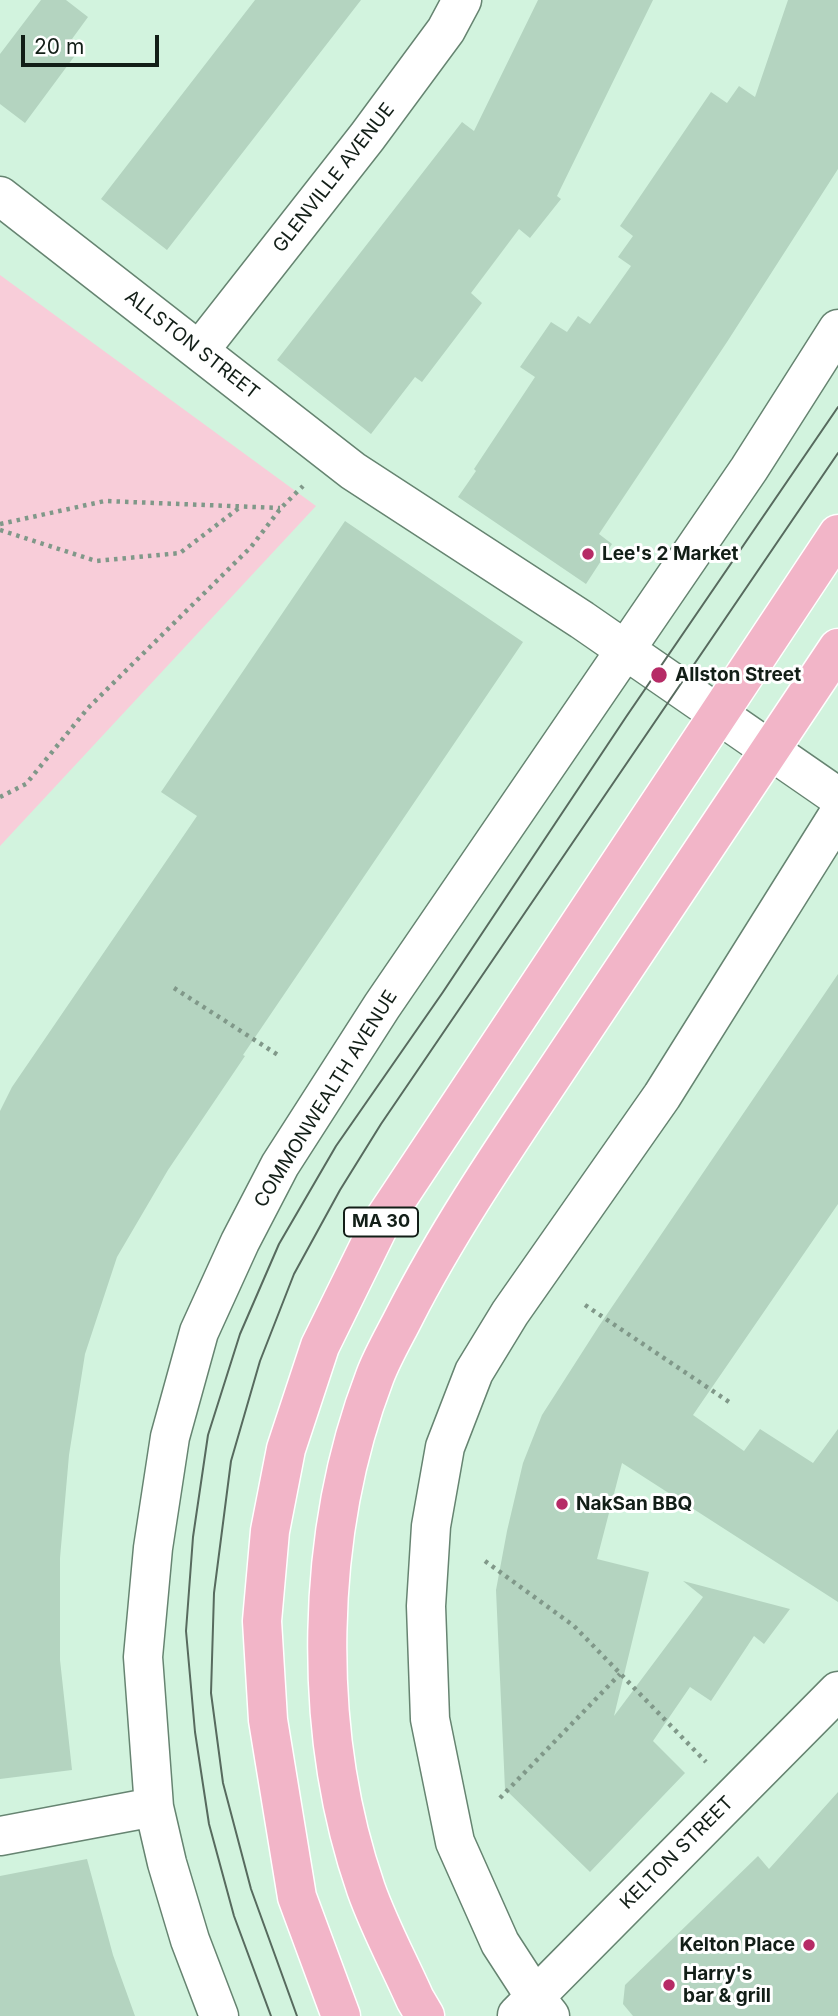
<!DOCTYPE html>
<style>
body{margin:0}
#map{position:relative;width:838px;height:2016px;overflow:hidden;background:#d2f3de;font-family:Inter,sans-serif}
canvas{display:block}
.scale{position:absolute;left:21px;top:35px;width:138px;height:32px;box-sizing:border-box;border:4px solid #121e17;border-top:0;padding-left:9px;font-size:21px;line-height:24px;white-space:nowrap;color:#121e17;-webkit-text-stroke:5px #fff;paint-order:stroke}
</style>
<div id="map">
<canvas width="838" height="2016"></canvas>
<div class="scale">20 m</div>
</div>
<script>
const ctx = document.querySelector('canvas').getContext('2d');
ctx.lineJoin = 'round';
function fill(path, color) {
  ctx.fillStyle = color;
  ctx.fill(path, 'evenodd');
}
function strokePath(path, color, width, dash) {
  ctx.strokeStyle = color;
  ctx.lineWidth = width;
  ctx.lineCap = dash ? 'butt' : 'round';
  ctx.setLineDash(dash || []);
  ctx.stroke(path);
}
function label(font, color, halo, rows, align = 'center') {
  ctx.font = font + ' Inter,sans-serif';
  ctx.lineWidth = 6;
  ctx.setLineDash([]);
  ctx.textBaseline = 'middle';
  ctx.strokeStyle = halo;
  ctx.fillStyle = color;
  for (const [text, x, y, turn = 0] of rows) {
    ctx.save();
    ctx.translate(x, y);
    ctx.rotate((+turn || 0) * Math.PI / 180);
    ctx.textAlign = isNaN(turn) ? turn : align;
    if (halo) ctx.strokeText(text, 0, 0);
    ctx.fillText(text, 0, 0);
    ctx.restore();
  }
}
const green = new Path2D(`
 M0,275L316,506L0,846Z`);
const building = new Path2D(`
 M41,0H66L88,17L72,39L82,46L25,123L0,104V54Z
 M255,0H361L167,250L101,199Z
 M538,0H653L557,196L561,199L530,238L519,229L471,293L482,303L422,382L415,377L371,434L277,360L462,122L474,131Z
 M788,0H838V169L727,342L599,534L612,544L586,584L458,497L476,471L474,469L535,377L520,367L551,322L567,332L578,316L590,324L631,266L618,257L633,236L620,226L711,92L727,103L739,86L755,97Z
 M345,521L523,642L243,1055L245,1056L168,1170L117,1257L85,1354L69,1455L60,1558V1660L72,1770L0,1779V1111L12,1087L197,816L161,792Z
 M838,974V1204L693,1415L744,1451L760,1429L813,1463L838,1429V1602L622,1463L597,1559L649,1572L614,1716L703,1597L683,1581L790,1609L764,1644L754,1636L711,1701L690,1687L653,1741L685,1773L590,1872L505,1789L496,1590L507,1531L523,1463L542,1415L599,1326Z
 M838,1792V2016H633L623,2004L625,1985L758,1856L769,1869Z
 M87,1859L113,1955L135,2016H0V1876Z`);
const path = new Path2D(`
 M0,524L105,501L280,508
 M0,530L96,561L180,553L239,508
 M0,797L26,784L88,708L251,547L281,508L303,486
 M174,988L278,1055
 M585,1305L729,1402
 M485,1561L574,1626L706,1762
 M500,1798L620,1674`);
const minor = new Path2D(`
 M0,196L353,471L582,620L838,797
 M199,351L367,137L446,30L462,0
 M0,1836L154,1807
 M517,2015L838,1691
 M219,2016L190,1940L167,1863L154,1807L143,1657L153,1548L170,1437L199,1332L240,1242L280,1165L382,1006L749,469L838,329
 M550,2016L535,1997L500,1943L455,1842L430,1719L426,1606L431,1526L445,1447L474,1372L510,1313L662,1096L838,815`);
const major = new Path2D(`
 M341,2016L297,1897L268,1720L262,1621L270,1531L286,1449L320,1346L378,1228L838,534
 M425,2016L415,1999C399,1963 379,1926 366,1889C311,1730 315,1532 375,1376C383,1355 395,1335 405,1315C452,1223 512,1137 569,1051C659,917 749,783 838,648`);
const tram = new Path2D(`
 M271,2016L234,1916L209,1824L195,1732L186,1631L193,1537L208,1435L240,1334L279,1244L336,1146L443,992L626,717L838,407
 M297,2016L251,1889L223,1783L211,1693L214,1593L231,1461L260,1361L294,1274L340,1190L381,1124L838,453`);
const markers = [
 [588,554,7,"#b62b66"],
 [659,675,9,"#b62b66"],
 [562,1504,7,"#b62b66"],
 [809,1945,7,"#b62b66"],
 [669,1985,7,"#b62b66"]
];
const shields = [
 [381,1222,74]
];
const shieldNames = [
 ["MA 30",381,1222]
];
const streetNames = [
 ["GLENVILLE AVENUE",334,178,-52],
 ["ALLSTON STREET",192,345,38],
 ["COMMONWEALTH AVENUE",326,1099,-58],
 ["KELTON STREET",677,1853,-45]
];
const poiNames = [
 ["Lee's 2 Market",602,554],
 ["Allston Street",675,675],
 ["NakSan BBQ",576,1504],
 ["Kelton Place",795,1945,"right"],
 ["Harry's",683,1974],
 ["bar & grill",683,1996]
];
fill(green, '#f8cdd9');
fill(building, '#b4d4c0');
strokePath(minor, '#668471', 41);
strokePath(major, '#fff', 41);
strokePath(path, '#809889', 4.5, [3.5, 5]);
strokePath(minor, '#fff', 38);
strokePath(major, '#f2b5c8', 38);
strokePath(tram, '#576a5e', 2);
for (const [x, y, r, color] of markers) {
  const dot = new Path2D();
  dot.arc(x, y, r, 0, 2 * Math.PI);
  ctx.fillStyle = color;
  ctx.fill(dot);
  strokePath(dot, '#fff', 2.5);
}
for (const [x, y, w] of shields) {
  const box = new Path2D();
  box.roundRect(x - w / 2, y - 14.5, w, 29, 5);
  ctx.fillStyle = '#fff';
  ctx.fill(box);
  strokePath(box, '#121e17', 2);
}
label('bold 18px', '#121e17', null, shieldNames);
label('19px', '#121e17', '#fff', streetNames);
label('bold 19px', '#121e17', '#fff', poiNames, 'left');
</script>
